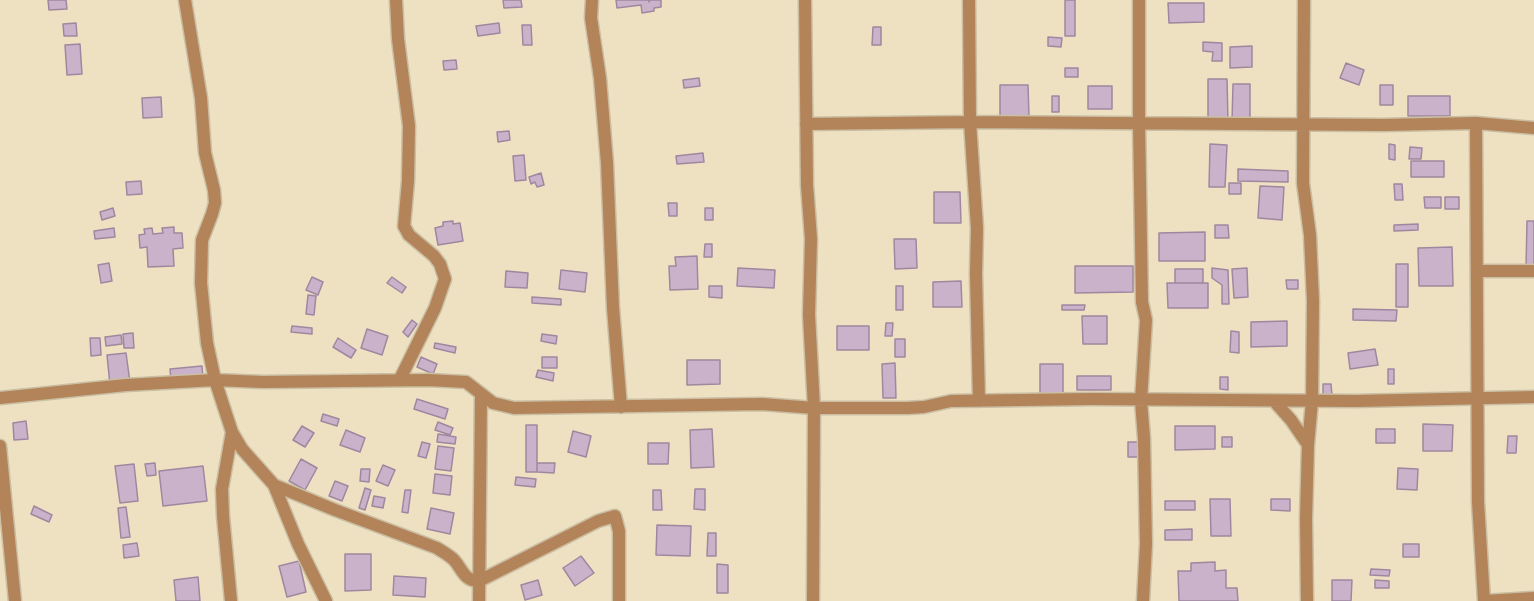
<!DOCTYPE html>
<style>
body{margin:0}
canvas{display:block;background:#eee1c2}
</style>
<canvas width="1534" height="601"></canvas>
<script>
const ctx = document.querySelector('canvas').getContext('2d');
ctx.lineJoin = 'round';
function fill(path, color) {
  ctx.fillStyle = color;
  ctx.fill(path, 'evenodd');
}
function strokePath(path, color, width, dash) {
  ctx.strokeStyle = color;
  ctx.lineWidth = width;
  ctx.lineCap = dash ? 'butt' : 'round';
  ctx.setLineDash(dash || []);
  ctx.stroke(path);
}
const building = new Path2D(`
 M48,0H66L67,9L49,10Z
 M503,0H521L522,7L504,8Z
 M616,0H649V2L650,0H661V7L654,8V11L642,13L641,5L617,8Z
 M1065,0H1075V36H1065Z
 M1168,3H1204V22L1169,23Z
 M76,23L77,36H64L63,24Z
 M499,23L500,33L478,36L476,26Z
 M522,25H531L532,45H523Z
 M873,27H881V45H872Z
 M1048,37L1062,38L1061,47L1048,46Z
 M1203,42L1222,43V61H1212L1213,52L1203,51Z
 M80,44L82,74L67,75L65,45Z
 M1252,46V67L1230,68V47Z
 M456,60L457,69L444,70L443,61Z
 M1346,63L1364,70L1359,85L1340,78Z
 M1065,68H1078V77H1065Z
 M699,78L700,86L684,88L683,80Z
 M1208,79H1227L1228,121H1208Z
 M1233,84H1250V122L1232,121Z
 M1000,85H1028L1029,116H1000Z
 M1380,85H1393V105H1380Z
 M1088,86H1112V109H1088Z
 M1052,96H1059V112H1052Z
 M1408,96H1450V116H1408Z
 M161,97L162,117L143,118L142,98Z
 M509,131L510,140L498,142L497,132Z
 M1210,144L1227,145L1225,187H1209Z
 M1389,144L1395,145V160L1389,159Z
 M1410,147L1422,148L1421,159H1409Z
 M703,153L704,162L677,164L676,156Z
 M524,155L526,180L515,181L513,156Z
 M1411,161H1444V177H1411Z
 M1238,169L1288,171V182L1238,181Z
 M541,173L544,185L537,187L535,182L531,184L529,177Z
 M141,181L142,194L127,195L126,182Z
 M1229,183H1241V194H1229Z
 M1394,184H1402L1403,200H1395Z
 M1260,186L1284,187L1282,220L1258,218Z
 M934,192H960L961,223H934Z
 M1424,197H1441V208H1425Z
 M1445,197H1459V209H1445Z
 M668,203H677V216H669Z
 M113,208L115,216L102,220L100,212Z
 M705,208H713V220H705Z
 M453,221V224L460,223L463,241L438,245L435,228L443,226V222Z
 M1527,221H1534V267H1526Z
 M1418,224V230L1394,231V225Z
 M1215,225H1228L1229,238H1215Z
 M174,227V233H182L183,248L173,249L174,266L148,267L147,247L140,248L139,235L145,234L144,229L152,228L153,234L163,233L162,228Z
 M114,228L115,237L95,239L94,231Z
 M1205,232V261H1159V233Z
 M894,239H916L917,268L895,269Z
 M705,244H712V257H704Z
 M1452,247L1453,286H1419L1418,248Z
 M697,256L698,289L670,290L669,266H676L675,257Z
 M109,263L112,281L101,283L98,265Z
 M1396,264H1408V307H1396Z
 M1075,266H1133V292L1075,293Z
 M738,268L775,270L774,288L737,286Z
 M1212,268L1228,270L1229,304H1222V285L1212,278Z
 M1247,268L1248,297L1234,298L1232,269Z
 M1175,269H1203V283H1175Z
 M561,270L587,273L585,292L559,289Z
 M506,271L528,273L527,288L505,287Z
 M312,277L323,282L318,295L306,290Z
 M392,277L406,287L402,293L387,283Z
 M1286,280H1298V289H1287Z
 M961,281L962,307H933V282Z
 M1167,283H1208V308H1168Z
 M709,286H722V298L709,297Z
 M896,286H903V310H896Z
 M308,295L316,296L314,315L306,314Z
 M532,297L561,299V305L532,303Z
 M1062,305H1085L1084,310H1062Z
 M1353,309L1397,310L1396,321L1353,320Z
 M1082,316H1107V344H1083Z
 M412,320L417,324L408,337L403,332Z
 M1287,321V346L1251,347V322Z
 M886,323H893L892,336H885Z
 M292,326L312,328V334L291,332Z
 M837,326H869V350H837Z
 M367,329L388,336L382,355L361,348Z
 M1231,331L1239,332V353L1230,352Z
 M133,333L134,348H124L123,334Z
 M542,334L557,336L556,344L541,341Z
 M121,335L122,344L106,346L105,337Z
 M90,338H100L101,355L91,356Z
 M338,338L356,350L351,358L333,347Z
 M895,339H905V357H895Z
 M435,343L456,347L455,353L434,348Z
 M1375,349L1378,365L1350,369L1348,353Z
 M126,353L130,382L110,385L107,355Z
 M421,357L437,364L433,374L417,367Z
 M542,357H557V368H542Z
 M687,360H720V384L687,385Z
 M895,363L896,398H883L882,364Z
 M1040,364H1063V396H1040Z
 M202,366L203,378L171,380L170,369Z
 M1388,369H1394V384H1388Z
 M538,370L554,373L553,381L536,377Z
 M1077,376H1111V390H1077Z
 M1220,377H1228V390L1220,389Z
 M1323,384H1331L1332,396L1323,397Z
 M417,399L448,409L445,419L414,409Z
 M323,414L339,419L337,426L321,421Z
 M26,421L28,439L14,440L13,423Z
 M438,422L453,428L450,435L435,430Z
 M1423,424L1453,425L1452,451H1423Z
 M526,425H537V472H526Z
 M302,426L314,433L305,447L293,440Z
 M1175,426H1215V449L1175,450Z
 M712,429L714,467L691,468L690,430Z
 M1376,429H1395V443H1376Z
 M346,430L365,438L360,452L340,445Z
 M573,431L591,436L586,457L568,452Z
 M438,434L456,437L455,444L437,442Z
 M1508,436H1517L1516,453H1507Z
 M1222,437H1232V447H1222Z
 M422,442L430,444L426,458L418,456Z
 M1128,442H1140V457H1128Z
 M648,443H669L668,464H648Z
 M438,446L454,448L451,471L435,469Z
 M301,459L317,468L305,490L289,481Z
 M155,463L156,475L147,476L145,464Z
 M537,463H555L554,473L537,472Z
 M134,464L138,501L120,503L115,466Z
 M383,465L395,470L388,486L376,481Z
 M203,466L207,501L163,506L159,471Z
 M1398,468L1418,469L1417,490L1397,489Z
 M361,469H370L369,482L360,481Z
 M435,474L452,476L450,495L433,493Z
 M516,477L536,479L535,487L515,485Z
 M335,481L348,486L342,501L329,496Z
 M365,488L371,490L365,510L359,508Z
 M695,489H705V510L694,509Z
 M405,490H411L408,513L402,512Z
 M653,490H661L662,510H653Z
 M374,496L385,498L383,508L372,506Z
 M1210,499H1230L1231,536H1211Z
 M1271,499H1290V511L1271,510Z
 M1165,501H1195V510H1165Z
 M34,506L52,515L49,522L31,514Z
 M126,507L130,537L121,538L118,508Z
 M431,508L454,513L450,534L427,529Z
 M657,525L691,526L690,556L656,555Z
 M1192,529V540H1165V530Z
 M708,533H716V556H707Z
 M137,543L139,556L124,558L123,545Z
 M1403,544H1419V557H1403Z
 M345,554H371V590L345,591Z
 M581,556L594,573L575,586L563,568Z
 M299,561L306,592L287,597L279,566Z
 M1215,562V571L1226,570V588H1237L1238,601H1179L1178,571H1191V563Z
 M717,564L728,565V593H717Z
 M1371,569L1390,570L1389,576L1370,575Z
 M394,576L426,578L425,597L393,595Z
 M198,577L200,601H176L174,580Z
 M538,580L542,595L525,600L521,585Z
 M1332,580H1352L1351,601H1332Z
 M1375,580L1389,581V588H1375Z`);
const street = new Path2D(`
 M185,0L201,98L205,153L214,190L215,203L212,214L202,240L201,283L207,343L215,380L232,432L242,449L274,485L298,544L326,601
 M396,0L398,39L409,126L408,181L404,226L409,235L434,256L440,264L445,279L435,308L400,379
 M592,0L591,18L600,78L607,163L613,308L621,407
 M805,0L807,185L811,239L809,315L814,408L813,601
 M969,0L970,122L977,228L976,274L979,401
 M1139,0V123L1142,302L1146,320L1141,401L1144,438L1146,544L1143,601
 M1304,0L1303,183L1310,235L1313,301L1312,401L1308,445L1306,518L1307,601
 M1476,123L1534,128
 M806,124L970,122L1383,125L1476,123L1478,502L1484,601
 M1477,271H1534
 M0,398L126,385L215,380L263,382L428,380L466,382L493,403L514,408L762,404L814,408H907L924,407L951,401L1091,399L1356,401L1534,397
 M1274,401L1291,420L1308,445
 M0,446L15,601
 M274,485L335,510L437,548C443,552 449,555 454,560C463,570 464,581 479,581L598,521L615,516L619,531V601
 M231,601L223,516L222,489L232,432
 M479,601L481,395
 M1484,601L1534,598`);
fill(building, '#cab2ca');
strokePath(building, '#9f889f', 1.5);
strokePath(street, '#cabea3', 15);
strokePath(street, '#b38359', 12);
</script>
